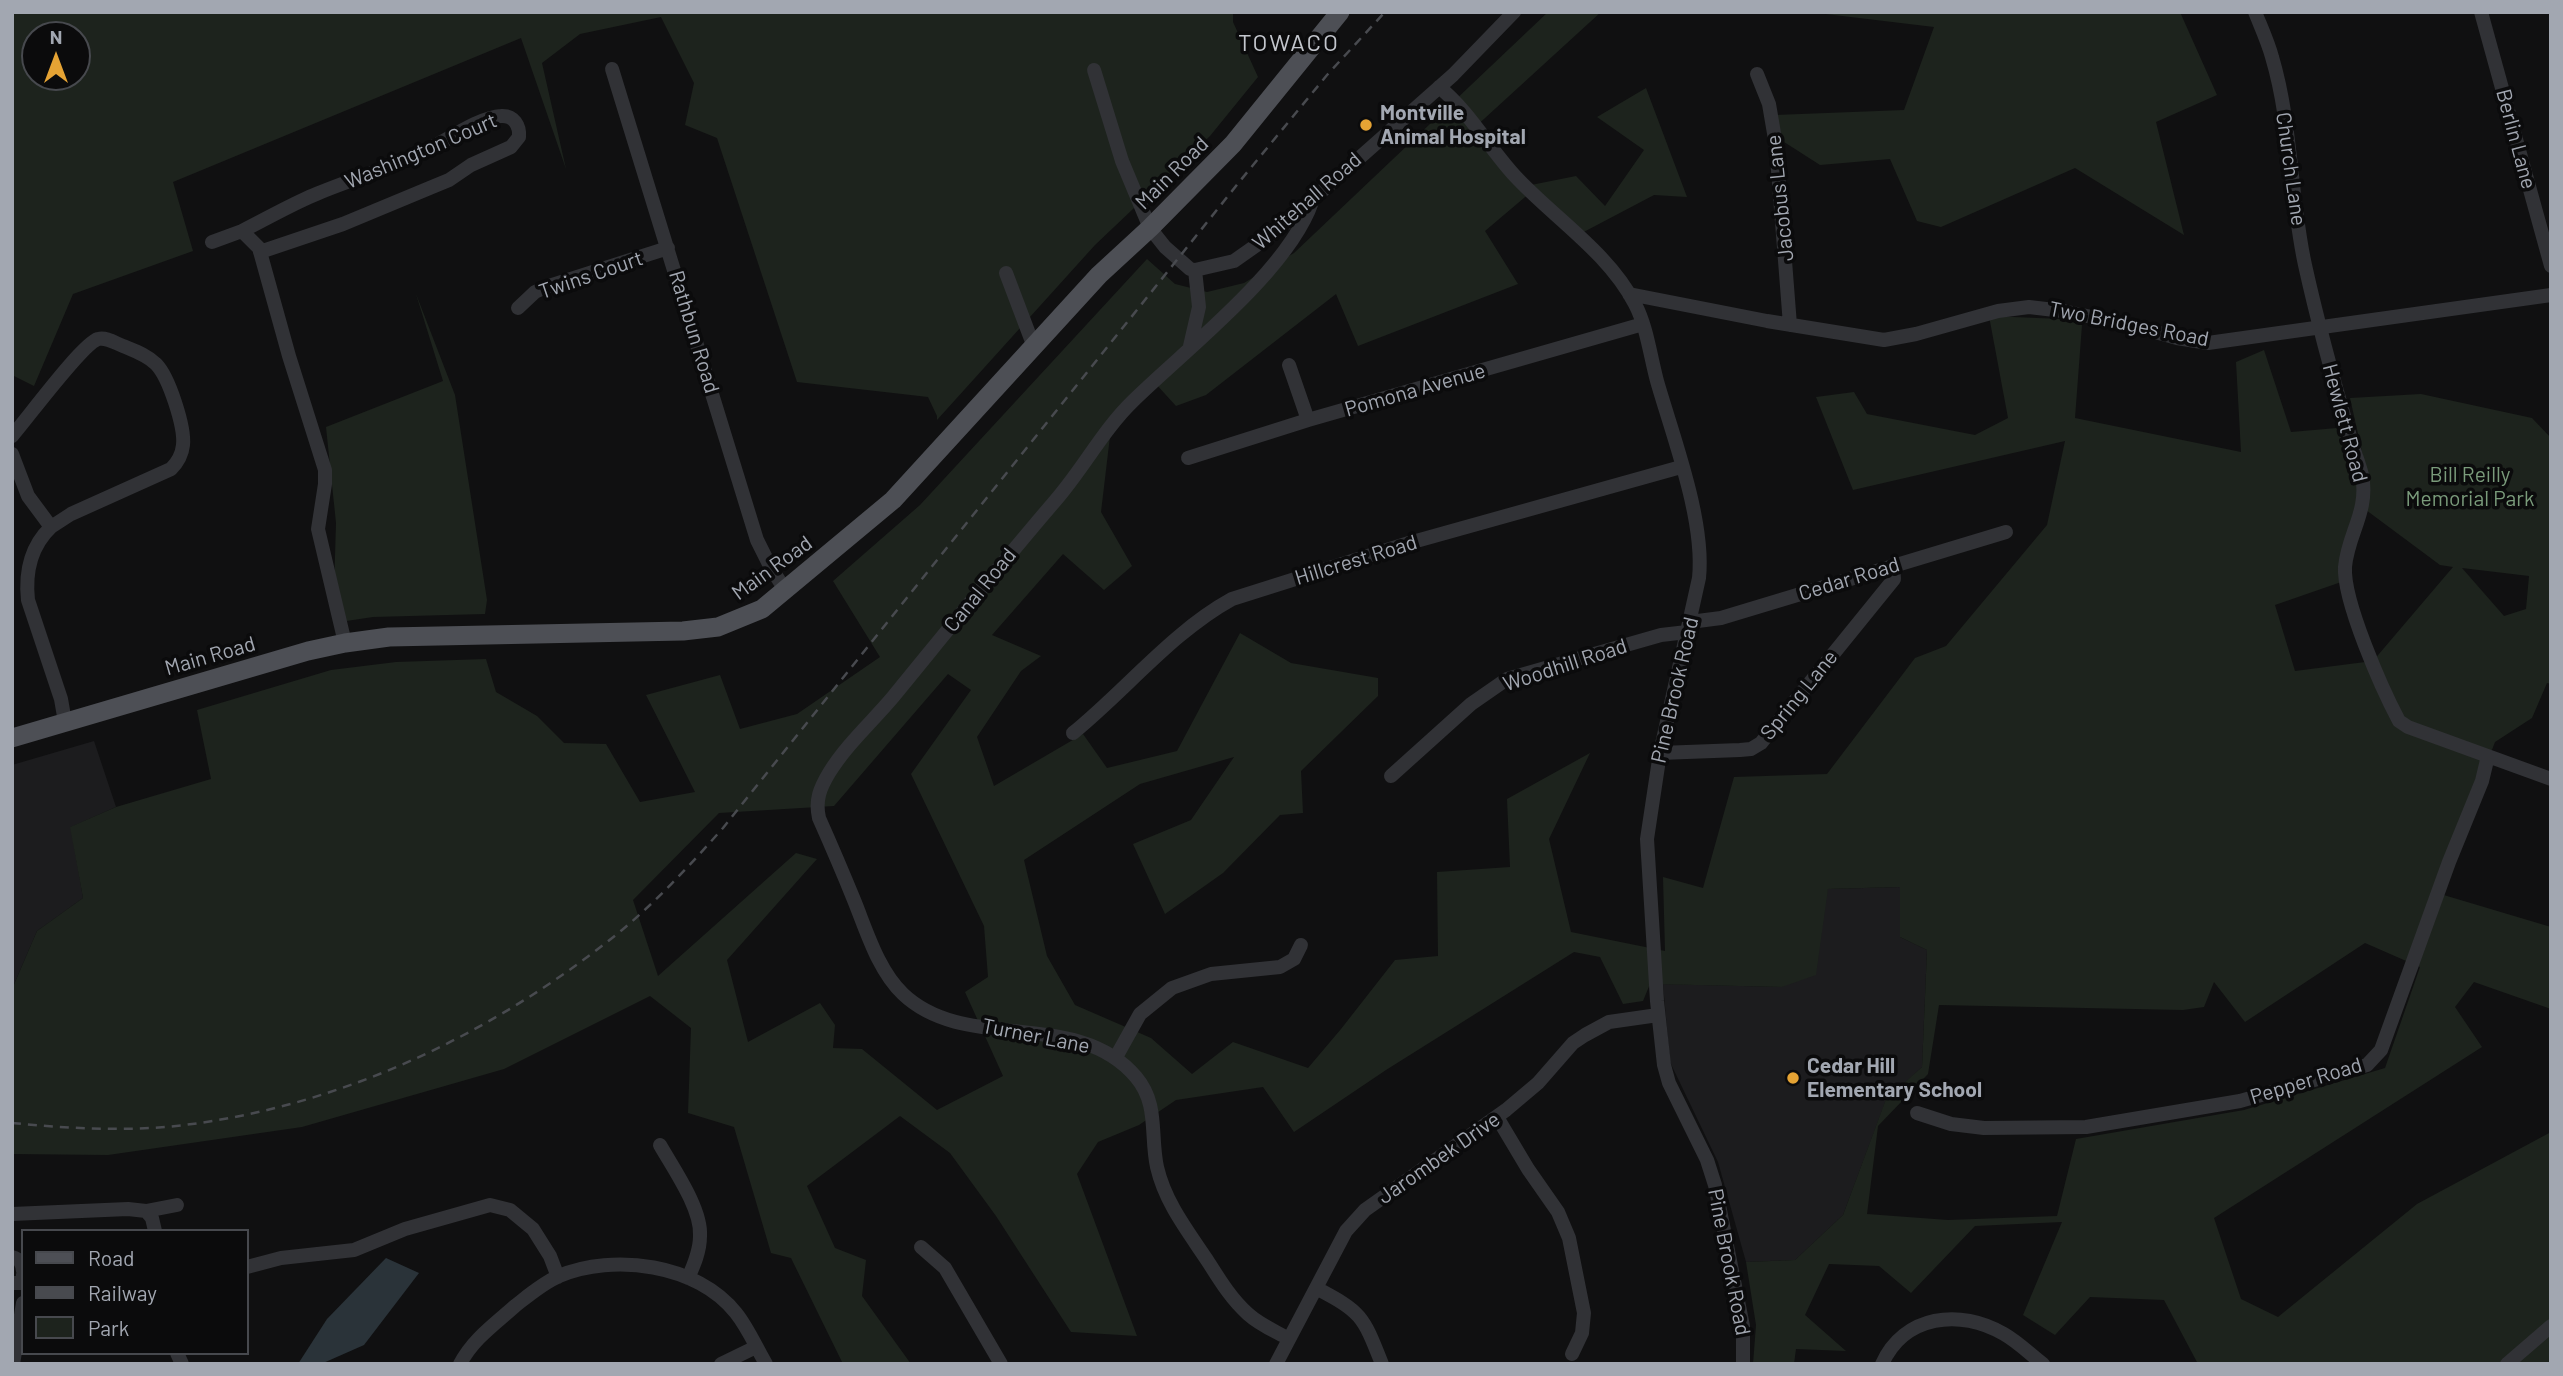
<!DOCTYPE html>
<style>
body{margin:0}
#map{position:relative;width:2563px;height:1376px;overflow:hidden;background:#101011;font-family:Barlow,sans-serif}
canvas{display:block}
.frame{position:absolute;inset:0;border:14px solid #a2a7b1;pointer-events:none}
.legend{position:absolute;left:21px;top:1229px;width:228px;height:126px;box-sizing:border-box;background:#0b0b0c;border:2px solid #47494e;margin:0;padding:9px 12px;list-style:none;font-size:21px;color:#a2a7b1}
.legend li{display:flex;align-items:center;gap:14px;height:35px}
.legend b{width:35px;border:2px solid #47494e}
.north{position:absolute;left:21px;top:21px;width:70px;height:70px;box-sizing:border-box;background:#0b0b0c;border:2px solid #47494e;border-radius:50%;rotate:0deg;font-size:19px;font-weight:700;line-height:28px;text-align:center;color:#a2a7b1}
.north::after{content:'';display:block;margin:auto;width:24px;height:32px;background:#e5a334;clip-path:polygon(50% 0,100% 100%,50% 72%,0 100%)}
</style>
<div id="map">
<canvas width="2563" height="1376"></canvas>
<div class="frame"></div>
<ul class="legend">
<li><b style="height:9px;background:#4d4f55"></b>Road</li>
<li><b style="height:9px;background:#484a4f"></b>Railway</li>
<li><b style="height:19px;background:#1d231d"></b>Park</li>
</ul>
<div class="north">N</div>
</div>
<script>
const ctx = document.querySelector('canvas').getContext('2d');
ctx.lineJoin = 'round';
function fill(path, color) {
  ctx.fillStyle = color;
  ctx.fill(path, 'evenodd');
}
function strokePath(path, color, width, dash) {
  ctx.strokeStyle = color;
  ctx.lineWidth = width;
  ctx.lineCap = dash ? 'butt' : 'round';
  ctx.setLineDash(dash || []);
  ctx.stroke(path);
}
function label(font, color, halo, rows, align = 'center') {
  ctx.font = font + ' Barlow,sans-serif';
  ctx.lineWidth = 7;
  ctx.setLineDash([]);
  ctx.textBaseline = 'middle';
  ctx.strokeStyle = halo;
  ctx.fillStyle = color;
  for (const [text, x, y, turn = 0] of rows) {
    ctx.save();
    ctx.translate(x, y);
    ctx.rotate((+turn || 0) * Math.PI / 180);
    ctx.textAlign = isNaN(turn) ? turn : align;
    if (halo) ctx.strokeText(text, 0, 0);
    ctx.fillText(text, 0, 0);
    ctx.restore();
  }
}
const built = new Path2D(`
 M94,741L116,807L71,827L83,898L37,931L12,989V765Z
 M1900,887V937L1927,950L1922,1067L1886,1100L1843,1215L1795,1260L1746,1262L1718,1162L1670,1062L1663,984L1782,987L1828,889Z`);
const green = new Path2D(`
 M12,12H1233V22L1258,77L1210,136L1095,245L937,420V416L928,397L797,382L717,138L685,125L694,83L661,17L580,34L542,63L566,169L521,38L173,182L193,251L73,294L34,386L12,375ZM35,35H77V77H35Z
 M1548,12H1601L1473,129L1526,186L1576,176L1605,206L1644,150L1597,117L1646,88L1687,197L1654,195L1578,235L1531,192L1485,231L1518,284L1358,346L1336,294L1206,395L1176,406L1155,383L1111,428L1101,512L1132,566L1104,590L1063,554L992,635L1041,656L1021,671L977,737L994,786L1083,734L1107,768L1177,751L1240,633L1291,663L1378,678V696L1301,771L1303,813L1280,815L1223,873L1165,914L1133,844L1191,820L1234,757L1140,784L1024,860L1047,956L1075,1005L1151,1038L1192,1074L1233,1042L1308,1068L1341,1029L1395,960L1438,956L1437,872L1510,867L1507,799L1590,753L1549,839L1571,932L1665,951L1663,877L1703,888L1734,777L1827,774L1915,658L1946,646L2047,525L2065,441L1853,490L1816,397L1854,392L1867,414L1975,435L2008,418L1989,316L2061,319L2082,325L2075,418L2241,452L2236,362L2264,350L2291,432L2337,428L2365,495L2347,580L2275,605L2295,671L2373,661L2453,567L2440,565L2366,510L2367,474L2350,398L2421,394L2532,418L2551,438V684L2547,683L2532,718L2495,742L2437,893L2551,927V1009L2474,982L2455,1007L2482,1047L2214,1218L2241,1299L2278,1317L2417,1204L2551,1132V1364H2198L2164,1300L2090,1297L2055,1335L2023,1315L2062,1222L1975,1226L1911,1293L1879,1266L1829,1264L1805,1315L1846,1351L1796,1349L1794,1364H1753L1756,1325L1746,1262L1795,1260L1843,1215L1886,1099L1922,1067L1927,950L1900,937V887L1828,889L1816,975L1782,987L1650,984L1643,1001L1623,1004L1600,957L1574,952L1386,1070L1294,1132L1263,1087L1176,1100L1139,1125L1098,1142L1077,1174L1137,1336L1071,1332L996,1216L950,1153L900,1116L807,1186L835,1248L866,1260L862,1296L911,1364H843L791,1258L771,1253L734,1127L688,1113L691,1028L650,996L504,1069L302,1127L108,1155L12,1154V989L37,931L83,898L70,827L116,807L211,779L197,710L331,670L396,662L486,659L496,692L537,716L564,743L606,744L640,802L695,792L646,695L720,675L740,729L797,714L880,657L833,581L920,505L1147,259L1175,284L1207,292L1244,283L1294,253ZM2462,568L2529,576L2526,609L2504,616ZM948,674L971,690L911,774L984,926L988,977L965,992L1003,1076L937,1110L862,1049L833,1048L835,1025L820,1003L748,1042L727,960L817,859L796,853L658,976L633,900L719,813L834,806ZM2365,943L2420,967L2385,1068L2244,1110L2076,1139L2057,1216L1948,1220L1867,1214L1878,1126L1928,1074L1939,1005L2183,1010L2204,1007L2214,982L2245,1022Z
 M1809,12H2180L2217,95L2156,122L2184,235L2075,168L1941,227L1917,221L1890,159L1820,165L1781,140L1775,115L1904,110L1934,27Z
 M416,294L455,395L487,600L485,614L373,617L333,623L336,523L326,427L443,381Z`);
const water = new Path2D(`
 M386,1258L419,1273L364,1345L321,1364H298L327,1319Z`);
const minor = new Path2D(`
 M2255,12C2261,27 2268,42 2272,57C2292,124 2290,197 2305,265C2318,324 2334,382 2351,440C2354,451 2359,463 2362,475C2369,512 2348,533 2345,567C2343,601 2382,689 2399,721L2408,727L2551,779
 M2481,12L2551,266
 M612,69L757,540L770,566L785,590
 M1094,70L1122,161L1150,228L1165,247L1190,269L1195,270L1234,261L1278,230L1453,75L1514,12
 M1757,74L1769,104L1776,145L1790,325
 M1439,87C1469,111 1489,148 1515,176C1554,218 1608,252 1635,304C1647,327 1650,355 1657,381C1673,437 1705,520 1699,578L1660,753L1647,839L1657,1001L1664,1065L1669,1083L1707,1160L1715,1185L1743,1326V1364
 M242,231C266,219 290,205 314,195C349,180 385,170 419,154C442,144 478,117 501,116C514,115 520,126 519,137L511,147L471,165L449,180L432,187L343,224L260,252
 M212,242L242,231L259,248L289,356L325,470V484L318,529L345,643
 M1006,273L1034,347
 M1629,294L1767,321L1884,340L1916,334L1998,311L2029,307L2063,311L2130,325L2177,338L2208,343L2551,295
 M518,308L535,292L546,287L668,248
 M1190,346L1199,307L1195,270
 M1289,365L1308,420
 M12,436C27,419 82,344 98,339C107,337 115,343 123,346C135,351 147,355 156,364C169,377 185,427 183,445C182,455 178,462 171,469L71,514L51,527L28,496L12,454
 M1188,458L1308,420L1643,324
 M51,527C30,547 25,572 28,600L61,699L65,722
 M1690,622L1721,618L2006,532
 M1073,733C1126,690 1172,632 1232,599L1409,543L1681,467
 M1660,753L1740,750L1751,749L1761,743L1894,579L1893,565
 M1391,776L1471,704L1507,679L1661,635L1687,632
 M1116,1057L1140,1014L1172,988L1211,974L1280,967L1294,959L1301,945
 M1917,1113L1951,1124L1984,1128L2086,1127L2240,1101L2367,1065L2381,1050L2449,862L2482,781L2488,756
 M1497,1117L1528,1169L1558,1212L1569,1238L1584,1313L1582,1333L1572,1354
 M660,1145C673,1168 702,1209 700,1236C700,1251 694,1265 688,1278
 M146,1211L152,1218L155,1231
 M12,1214L128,1209L146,1211L177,1205
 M921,1247L945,1268L1001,1364
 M12,1257C20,1259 22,1263 23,1271
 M247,1267L281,1258L354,1250L405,1229L490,1205L510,1210L533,1229L550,1256L558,1277
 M12,1283H22L23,1275
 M1316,1288C1362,1312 1363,1316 1382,1364
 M1289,1339C1275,1331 1260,1325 1248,1314C1231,1299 1219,1279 1207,1260C1187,1230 1165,1202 1157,1167C1150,1135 1159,1104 1136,1077C1077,1007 966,1054 903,994C878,970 867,932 854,900C843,873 831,845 819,818C815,800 820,788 829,773C846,745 872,722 893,697C947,631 1000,565 1055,501C1083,469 1103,430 1133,401C1186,349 1288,271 1312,202
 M177,1353L182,1364
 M13,1364L23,1303
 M460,1364C473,1339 495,1324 515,1306C529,1295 543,1283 559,1276C613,1253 698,1264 736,1313C748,1328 756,1347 766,1364
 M721,1364L756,1347
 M1276,1364L1346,1231L1365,1210L1506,1110L1538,1083L1573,1043L1585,1035L1609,1022L1658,1015
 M1882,1364C1904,1315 1960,1308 2004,1334C2018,1342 2030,1354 2043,1364
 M2507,1364L2551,1326`);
const major = new Path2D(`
 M12,738L308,651L345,643L389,637L683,631L718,627L762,609L893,500L1099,275L1150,228L1233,144L1340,12`);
const rail = new Path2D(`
 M12,1123C63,1128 115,1131 166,1127C333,1111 493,1035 622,930C659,899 691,864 723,828L1240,181L1327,75L1385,12`);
const markers = [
 [1366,125,7,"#e5a334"],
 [1793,1078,7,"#e5a334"]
];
const poiNames = [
 ["Montville",1380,113],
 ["Animal Hospital",1380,137],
 ["Cedar Hill",1807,1066],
 ["Elementary School",1807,1090]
];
const streetNames = [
 ["Berlin Lane",2516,139,75],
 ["Washington Court",421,151,-23],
 ["Church Lane",2291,169,82],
 ["Main Road",1172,173,-45],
 ["Jacobus Lane",1780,198,-96],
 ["Whitehall Road",1307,201,-41],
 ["Twins Court",591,275,-19],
 ["Two Bridges Road",2129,324,11],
 ["Rathbun Road",694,332,73],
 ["Pomona Avenue",1415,390,-16],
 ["Hewlett Road",2345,423,75],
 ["Hillcrest Road",1356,560,-17],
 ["Main Road",772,568,-36],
 ["Cedar Road",1849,579,-17],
 ["Canal Road",980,590,-51],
 ["Main Road",210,656,-16],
 ["Woodhill Road",1565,665,-18],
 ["Pine Brook Road",1675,690,-77],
 ["Spring Lane",1799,695,-51],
 ["Turner Lane",1036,1036,11],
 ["Pepper Road",2306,1081,-17],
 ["Jarombek Drive",1439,1158,-35],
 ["Pine Brook Road",1729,1262,79]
];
const parkNames = [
 ["Bill Reilly",2470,475],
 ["Memorial Park",2470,499]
];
const quarterNames = [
 ["TOWACO",1289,43]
];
fill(built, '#1c1c1e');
fill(green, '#1d231d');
fill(water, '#2a3339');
strokePath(minor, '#313236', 14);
strokePath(major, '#4d4f55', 19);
strokePath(rail, '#484a4f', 2.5, [9, 7]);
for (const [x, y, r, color] of markers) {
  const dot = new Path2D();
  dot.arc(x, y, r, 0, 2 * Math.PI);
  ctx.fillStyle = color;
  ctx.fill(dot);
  strokePath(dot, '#0b0b0c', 2.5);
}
label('bold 21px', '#a2a7b1', '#0b0b0c', poiNames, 'left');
label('21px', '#a2a7b1', '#0b0b0c', streetNames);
label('21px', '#7a9b7b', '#0b0b0c', parkNames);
ctx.letterSpacing = '2px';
label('24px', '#c3c6cd', '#0b0b0c', quarterNames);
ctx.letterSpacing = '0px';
</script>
